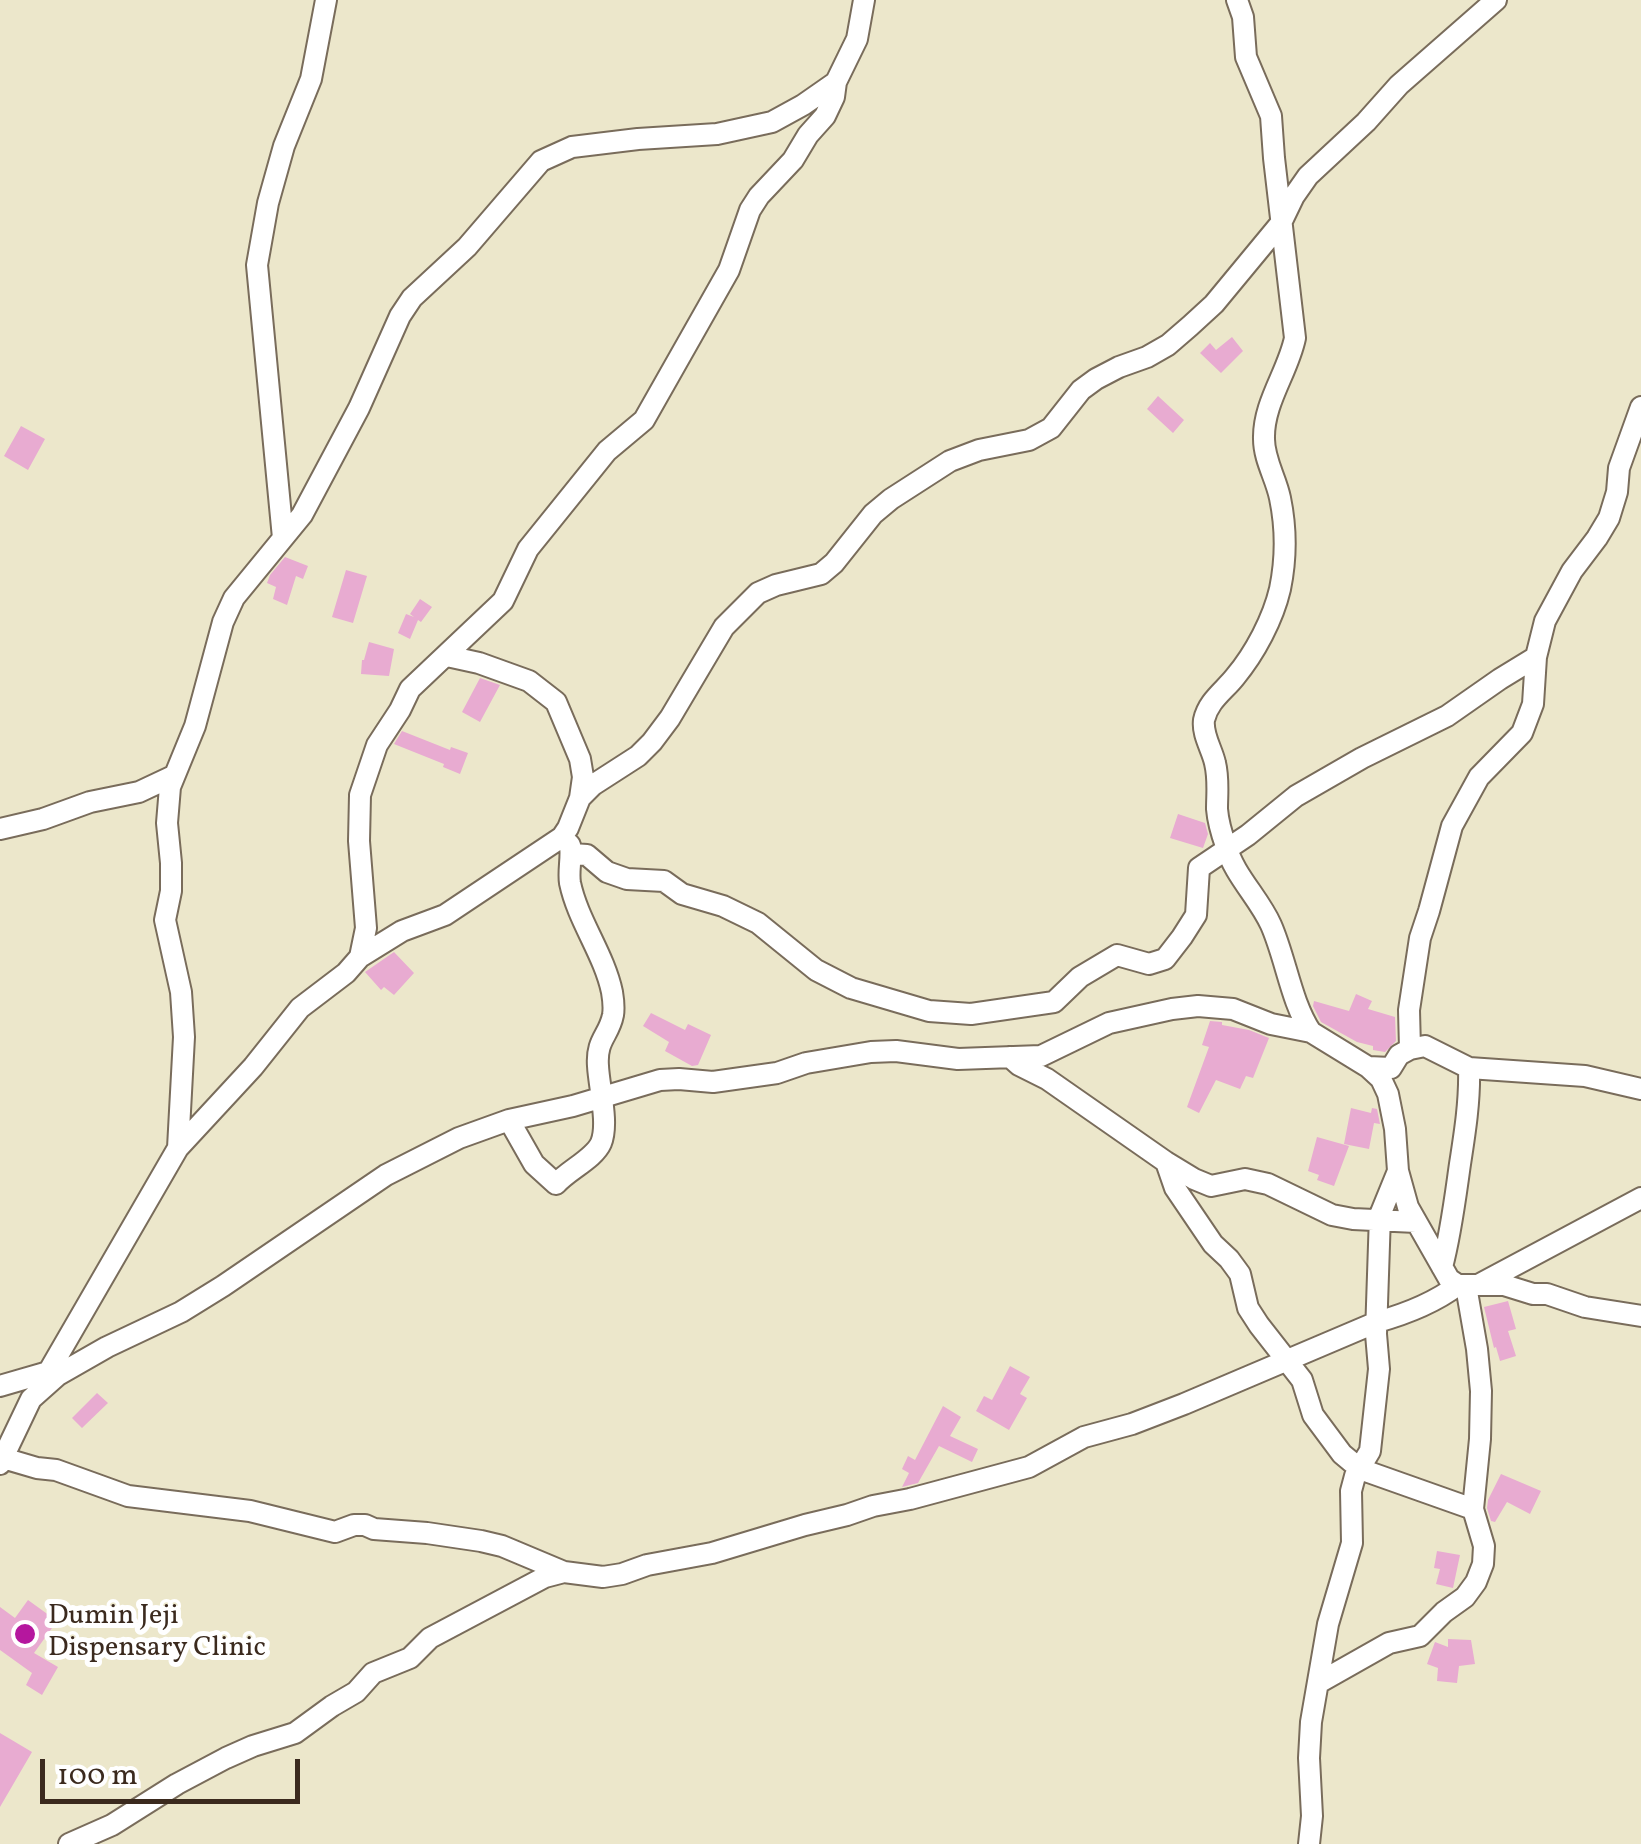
<!DOCTYPE html>
<style>
body{margin:0}
#map{position:relative;width:1641px;height:1844px;overflow:hidden;background:#ece7cb;font-family:Vollkorn,serif}
canvas{display:block}
.scale{position:absolute;left:40px;top:1759px;width:260px;height:45px;box-sizing:border-box;border:5px solid #3b2a1e;border-top:0;padding-left:12px;font-size:30px;line-height:35px;white-space:nowrap;color:#3b2a1e;-webkit-text-stroke:8px #fff;paint-order:stroke}
</style>
<div id="map">
<canvas width="1641" height="1844"></canvas>
<div class="scale">100 m</div>
</div>
<script>
const ctx = document.querySelector('canvas').getContext('2d');
ctx.lineJoin = 'round';
function fill(path, color) {
  ctx.fillStyle = color;
  ctx.fill(path, 'evenodd');
}
function strokePath(path, color, width, dash) {
  ctx.strokeStyle = color;
  ctx.lineWidth = width;
  ctx.lineCap = dash ? 'butt' : 'round';
  ctx.setLineDash(dash || []);
  ctx.stroke(path);
}
function label(font, color, halo, rows, align = 'center') {
  ctx.font = font + ' Vollkorn,serif';
  ctx.lineWidth = 10;
  ctx.setLineDash([]);
  ctx.textBaseline = 'middle';
  ctx.strokeStyle = halo;
  ctx.fillStyle = color;
  for (const [text, x, y, turn = 0] of rows) {
    ctx.save();
    ctx.translate(x, y);
    ctx.rotate((+turn || 0) * Math.PI / 180);
    ctx.textAlign = isNaN(turn) ? turn : align;
    if (halo) ctx.strokeText(text, 0, 0);
    ctx.fillText(text, 0, 0);
    ctx.restore();
  }
}
const building = new Path2D(`
 M1232,337L1243,351L1221,373L1200,353L1210,343L1216,350Z
 M1158,396L1184,420L1173,433L1147,409Z
 M21,426L45,439L28,470L4,456Z
 M285,557L308,566L303,579L296,576L287,605L273,599L276,587L267,583L270,575Z
 M346,570L367,576L353,623L332,617Z
 M420,599L432,607L421,622L418,620L410,639L398,633L406,614L414,617L410,614Z
 M369,642L394,649L389,676L361,674L362,660H364Z
 M480,678L500,685L480,722L462,712Z
 M402,731L450,750L451,747L468,753L460,774L443,767L444,764L394,744Z
 M1178,814L1205,823L1208,834L1203,848L1170,838Z
 M394,952L414,973L394,995L384,987L381,990L365,972Z
 M1356,994L1372,1001L1368,1009L1395,1017L1396,1041L1385,1052L1373,1050V1046L1357,1042L1321,1022L1313,1006L1314,1001L1349,1011Z
 M651,1013L685,1030L688,1024L711,1035L698,1065L692,1066L665,1051L669,1042L643,1026Z
 M1210,1021L1222,1022V1025L1249,1030L1269,1038L1253,1078L1246,1076L1240,1089L1216,1080L1199,1113L1187,1107L1209,1047L1202,1045Z
 M1351,1108L1371,1113L1372,1108L1377,1109L1380,1124L1374,1123L1369,1149L1344,1144Z
 M1317,1137L1349,1146L1334,1186L1317,1180L1319,1175L1308,1171Z
 M1508,1301L1516,1329L1508,1331L1516,1356L1500,1361L1496,1347L1494,1348L1484,1307Z
 M1010,1366L1030,1377L1020,1394L1027,1398L1009,1430L976,1411L984,1396L992,1400Z
 M97,1393L108,1403L82,1428L72,1418Z
 M943,1406L961,1417L950,1436L978,1449L972,1462L939,1446L918,1483L902,1487L909,1473L902,1469L908,1456L915,1460Z
 M1501,1474L1541,1491L1530,1514L1507,1502L1495,1522L1491,1521L1487,1508L1488,1500Z
 M1437,1551L1460,1555L1453,1588L1436,1584L1440,1569L1434,1568Z
 M28,1600L57,1621L34,1653L58,1667L42,1695L26,1685L32,1673L0,1650V1607L15,1618Z
 M1448,1639L1471,1640L1475,1664L1459,1666L1457,1683L1437,1681L1438,1668L1427,1664L1435,1642L1448,1647Z
 M0,1733L32,1752L0,1807Z`);
const street = new Path2D(`
 M1237,0L1243,17L1246,57L1271,116L1274,158L1295,338C1288,372 1263,403 1264,439C1264,460 1276,478 1280,498C1286,527 1286,560 1280,589C1273,619 1255,653 1235,677C1224,691 1208,701 1204,720C1202,735 1212,749 1215,763C1219,779 1217,794 1217,809C1218,821 1222,835 1226,846C1234,875 1259,898 1271,925C1286,959 1291,1002 1311,1032
 M283,538L257,265L268,203L284,146L311,79L326,0
 M580,798L593,785L638,756L652,742L670,718L724,627L758,593L776,585L821,574L834,563L873,514L891,499L950,461L979,450L1029,440L1051,428L1081,390L1096,379L1119,367L1147,357L1168,345L1190,326L1214,304L1281,223L1294,196L1308,176L1366,122L1399,85L1496,0
 M0,829L43,819L90,802L139,792L173,776
 M572,854L587,855L607,872L627,879L664,881L682,894L723,906L758,923L816,970L851,988L929,1011L971,1014L1054,1002L1080,977L1117,955L1149,964L1165,959L1182,937L1196,915L1199,868L1248,835L1296,796L1362,758L1447,716L1500,679L1536,657
 M360,957L402,931L445,915L562,837L568,828L580,798L583,777L580,759L556,702L529,681L479,663L447,656
 M1410,1049L1425,1046L1469,1068L1585,1076L1641,1089
 M1010,1057L1019,1065L1047,1079L1166,1162L1194,1179L1211,1186L1245,1179L1268,1184L1332,1215L1353,1219L1416,1222
 M1368,1067L1391,1068L1399,1055L1410,1049L1409,1010L1420,938L1429,911L1452,826L1479,777L1522,733L1533,704L1536,657L1545,621L1572,571L1597,538L1609,518L1617,492L1619,468L1641,407
 M509,1120L534,1164L556,1184C568,1170 594,1159 601,1143C609,1124 599,1087 598,1066C596,1039 609,1036 613,1015C614,1009 613,998 612,992C604,954 578,921 570,883C568,871 572,857 570,845L567,842
 M178,1148L184,1037L181,992L165,920L171,891V863L167,823L170,787L195,726L223,622L234,598L302,515L359,408L400,316L412,298L467,247L541,161L572,147L638,139L717,134L772,122L803,105L836,82
 M1166,1162L1175,1188L1213,1244L1229,1259L1240,1274L1248,1308L1259,1325L1302,1380L1313,1415L1342,1454L1360,1469L1473,1509
 M1442,1267C1451,1233 1455,1199 1460,1164C1465,1132 1470,1100 1469,1068
 M1480,1285H1504L1533,1294H1547L1585,1307L1641,1316
 M42,1383L178,1148L253,1067L300,1008L346,973L360,957L366,928L359,841L360,795L377,745L400,710L410,689L503,601L528,549L607,451L644,420L729,270L750,210L759,196L793,160L808,135L825,116L834,97L836,82L857,39L864,0
 M0,1386L48,1372
 M3,1458L37,1468L56,1470L128,1496L250,1511L335,1532L354,1525H365L374,1529L427,1533L481,1541L502,1546L564,1572
 M0,1464L31,1399L58,1375L107,1347L181,1312L223,1286L386,1175L459,1138L509,1120L573,1106L660,1080L679,1079L713,1082L777,1073L806,1063L871,1052L896,1051L958,1059L1041,1056L1109,1023L1172,1009L1198,1006L1233,1009L1271,1024L1311,1032L1368,1067L1381,1079L1388,1094L1395,1129L1398,1171L1408,1207L1449,1279L1458,1285H1478L1641,1198
 M1320,1682L1389,1643L1420,1636L1444,1612L1465,1597L1476,1582L1483,1564L1484,1546L1473,1509L1480,1439L1481,1391L1477,1349L1466,1286
 M69,1844L112,1825L177,1784L226,1758L253,1746L295,1733L332,1706L356,1692L373,1673L410,1658L430,1638L545,1577L564,1572L603,1577L622,1574L647,1565L712,1553L805,1525L847,1515L873,1506L910,1499L1029,1467L1084,1437L1132,1424L1184,1404L1377,1322C1406,1314 1434,1303 1458,1285
 M1309,1844L1312,1816L1309,1758L1311,1722L1328,1624L1352,1543L1351,1491L1355,1476L1370,1451L1379,1369L1376,1334L1380,1215L1398,1171`);
const markers = [
 [25,1634,12,"#b5179e"]
];
const poiNames = [
 ["Dumin Jeji",48,1618],
 ["Dispensary Clinic",48,1650]
];
fill(building, '#e8abd1');
strokePath(street, '#796c5b', 24);
strokePath(street, '#fff', 20);
for (const [x, y, r, color] of markers) {
  const dot = new Path2D();
  dot.arc(x, y, r, 0, 2 * Math.PI);
  ctx.fillStyle = color;
  ctx.fill(dot);
  strokePath(dot, '#fff', 4);
}
label('28px', '#3b2a1e', '#fff', poiNames, 'left');
</script>
